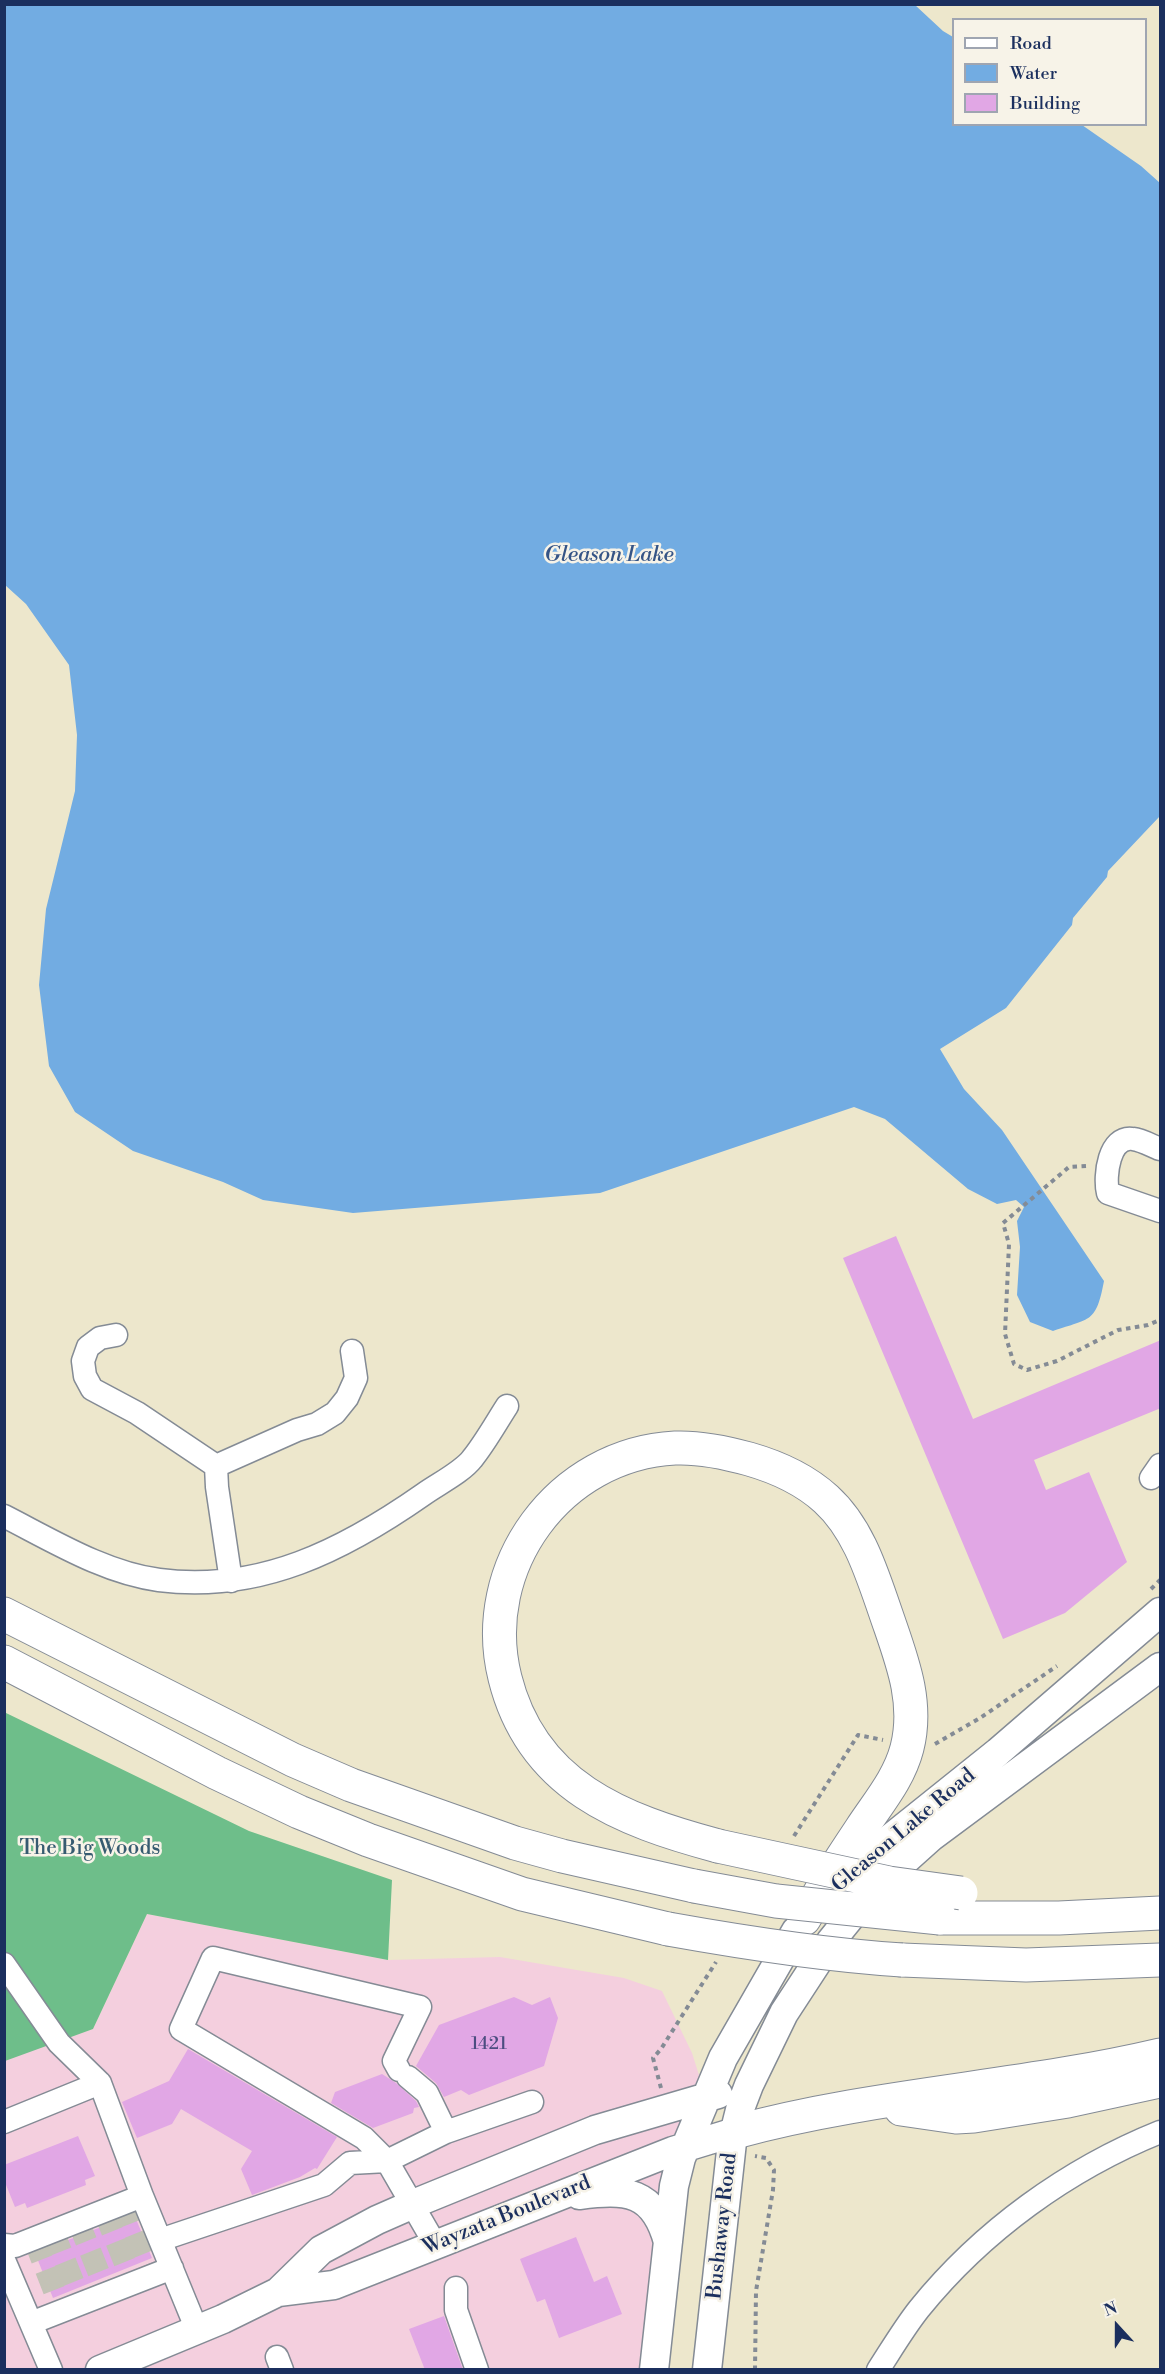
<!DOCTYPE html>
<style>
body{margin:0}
#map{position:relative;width:1165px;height:2374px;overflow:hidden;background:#ede7cc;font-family:"Libre Bodoni",serif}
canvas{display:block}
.frame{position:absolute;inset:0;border:6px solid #1b2f5e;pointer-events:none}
.legend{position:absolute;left:952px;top:18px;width:195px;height:108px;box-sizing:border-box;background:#f7f3e8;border:2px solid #9fa5b1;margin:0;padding:8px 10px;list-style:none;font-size:18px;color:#1b2f5e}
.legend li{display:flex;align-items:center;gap:12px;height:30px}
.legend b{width:30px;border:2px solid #9fa5b1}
.north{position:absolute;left:1087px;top:2296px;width:60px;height:60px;-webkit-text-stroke:4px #f7f3e8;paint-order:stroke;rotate:339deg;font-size:16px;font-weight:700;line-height:24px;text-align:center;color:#1b2f5e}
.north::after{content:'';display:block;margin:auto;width:21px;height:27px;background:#1b2f5e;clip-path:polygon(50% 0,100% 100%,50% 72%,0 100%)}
</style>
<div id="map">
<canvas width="1165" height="2374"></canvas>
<div class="frame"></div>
<ul class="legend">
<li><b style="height:8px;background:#fff"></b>Road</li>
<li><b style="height:16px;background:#72ace2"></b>Water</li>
<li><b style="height:16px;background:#e1a7e5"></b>Building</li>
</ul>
<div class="north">N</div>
</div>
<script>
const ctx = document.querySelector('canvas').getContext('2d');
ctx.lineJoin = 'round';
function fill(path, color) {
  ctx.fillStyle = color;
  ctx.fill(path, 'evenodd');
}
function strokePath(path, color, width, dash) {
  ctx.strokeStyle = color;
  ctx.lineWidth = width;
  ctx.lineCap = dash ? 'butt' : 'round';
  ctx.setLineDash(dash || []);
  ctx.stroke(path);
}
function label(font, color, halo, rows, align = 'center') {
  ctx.font = font + ' "Libre Bodoni",serif';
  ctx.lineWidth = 5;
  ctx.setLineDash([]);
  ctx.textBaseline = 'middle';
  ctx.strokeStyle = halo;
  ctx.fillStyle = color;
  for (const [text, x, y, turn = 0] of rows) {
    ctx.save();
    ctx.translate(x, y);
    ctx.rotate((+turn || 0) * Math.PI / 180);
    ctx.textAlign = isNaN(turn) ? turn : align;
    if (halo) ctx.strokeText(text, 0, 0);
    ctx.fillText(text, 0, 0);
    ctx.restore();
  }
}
const built = new Path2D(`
 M147,1914L388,1960L500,1957L624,1978L662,1991L692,2053L706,2097L687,2146L654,2369H5L4,2059L93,2029Z`);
const forest = new Path2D(`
 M4,1712L249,1831L392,1880L388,1960L147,1914L93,2029L5,2061Z`);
const water = new Path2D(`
 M5,4L915,5L943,31L953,37L954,124L1082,125L1141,166L1160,183V816L1108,871L1107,877L1073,918L1072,925L1006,1008L940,1049L964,1089L1002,1130L1104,1281C1096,1323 1091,1318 1053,1331L1030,1322L1017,1295L1020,1247L1017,1221L1024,1207L1016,1200L997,1204L968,1189L885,1119L854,1107L600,1193L353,1213L263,1200L223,1182L133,1151L75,1112L49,1066L39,985L46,909L75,791L77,735L69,665L26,604L5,585Z`);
const building = new Path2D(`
 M896,1236L973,1419L1161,1340V1408L1034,1460L1046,1490L1089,1472L1127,1562L1065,1613L1003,1639L843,1258Z
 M514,1997L532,2005L550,1997L558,2018L544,2066L469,2095L461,2090L444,2097L436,2083L416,2066L439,2025Z
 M188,2049L337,2137L317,2169L315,2168L300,2177L252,2195L241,2169L252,2151L181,2109L172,2124L137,2138L122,2102L169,2081Z
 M382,2074L396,2083L416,2101L419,2107L414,2108L413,2113L373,2128L331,2103L335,2092Z
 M78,2136L95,2176L85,2180L86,2185L27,2208L25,2203L15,2207L4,2180V2165Z
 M134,2214L152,2258L53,2298L35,2253Z
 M576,2237L594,2282L607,2276L622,2314L559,2338L545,2299L537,2302L520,2259Z
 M444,2316L463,2370H425L409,2329Z`);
const minorTunnel = new Path2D(`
 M123,2203L152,2276
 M104,2211L133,2283
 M78,2221L107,2293
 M53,2231L82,2304
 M34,2239L62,2311`);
const path = new Path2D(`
 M1086,1166L1069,1167L1003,1223L1009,1244L1005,1334L1014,1364L1027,1370L1057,1361L1118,1330L1148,1325L1160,1320
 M1151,1589L1160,1580
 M935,1744L980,1718L1057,1666
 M794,1836L858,1735L883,1740
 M661,2088L653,2058L661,2049L716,1962
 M755,2370L756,2291L773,2190L774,2170L766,2158L755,2156`);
const minor = new Path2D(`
 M1160,1149C1152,1146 1142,1140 1133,1139C1109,1135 1104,1176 1108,1193L1160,1211
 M116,1335L100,1338L88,1347L83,1361L85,1376L92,1389L137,1413L216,1466L297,1430L317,1424L335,1413L347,1398L356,1378L352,1351
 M216,1466L217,1487L231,1581
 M1151,1478L1160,1465
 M4,1516C53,1541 105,1573 159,1580C260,1593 344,1550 424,1494C438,1484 462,1472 472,1459C485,1443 496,1423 507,1406
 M4,1964L59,2043L100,2083
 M399,2070L394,2061L420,2007L213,1958L181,2029L364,2138L387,2161L446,2132L532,2102
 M408,2077L427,2093L446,2132
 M4,2122L100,2083L142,2196
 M160,2240L324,2185L350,2163L387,2161L435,2244
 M4,2245L15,2246L142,2196L197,2330
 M4,2260L51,2370
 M456,2288V2310L477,2370
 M31,2323L172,2268
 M277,2357L282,2370
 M878,2370C891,2350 904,2328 919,2309C982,2231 1068,2169 1160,2132`);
const major = new Path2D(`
 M838,1887L877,1849L998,1752L1160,1612
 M579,2195C626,2189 654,2190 668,2242
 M278,2292L334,2285L673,2151L735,2132
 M100,2370L223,2319L278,2292L321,2250L377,2220L418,2202L595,2130L718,2094
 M654,2370L674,2186L681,2158L723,2058L796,1931
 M707,2370L732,2142L741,2106L749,2085L784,2013L831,1941L873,1889L931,1837L1160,1667`);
const highway = new Path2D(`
 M4,1614L293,1760L351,1785L515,1843L562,1856L694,1886
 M4,1662L217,1773L299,1812L368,1840L522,1894L668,1929
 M718,1846C621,1820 532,1786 505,1678C477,1567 559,1454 675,1448C700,1447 724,1452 749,1459C777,1467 804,1479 826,1499C859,1529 872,1574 886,1614C901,1658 919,1701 907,1748C899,1779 878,1803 861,1829C841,1859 822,1888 804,1919
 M940,1918H1059L1160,1913
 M902,1960L1026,1965L1160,1960
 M901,2109L956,2117L974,2116L1068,2101L1160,2081
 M735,2132C874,2094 1020,2088 1160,2055`);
const highwayBridge = new Path2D(`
 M718,1846L889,1883L961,1893
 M694,1886L776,1901L940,1918
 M668,1929C746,1943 823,1955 902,1960`);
const numberNames = [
 ["1421",489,2045]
];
const streetNames = [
 ["Gleason Lake Road",904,1831,-40],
 ["Wayzata Boulevard",507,2216,-22],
 ["Bushaway Road",723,2226,-84]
];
const parkNames = [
 ["The Big Woods",90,1849]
];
const waterNames = [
 ["Gleason Lake",609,556]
];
fill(built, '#f4cfde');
fill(forest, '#6ebe8a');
fill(water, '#72ace2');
fill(building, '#e1a7e5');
strokePath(minorTunnel, '#c3c2b6', 22, [22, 11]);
strokePath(minor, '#848b95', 25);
strokePath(major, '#848b95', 31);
strokePath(highway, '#848b95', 35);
strokePath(path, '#848b95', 4, [4.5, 4.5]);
strokePath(minor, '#fff', 22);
strokePath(major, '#fff', 28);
strokePath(highway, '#fff', 33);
strokePath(highwayBridge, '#848b95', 35, []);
strokePath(highwayBridge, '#fff', 33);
label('18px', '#4c4d80', null, numberNames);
label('21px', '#1b2f5e', '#f7f3e8', streetNames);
label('21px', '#365b70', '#f7f3e8', parkNames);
label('italic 22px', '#355486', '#f7f3e8', waterNames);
</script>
